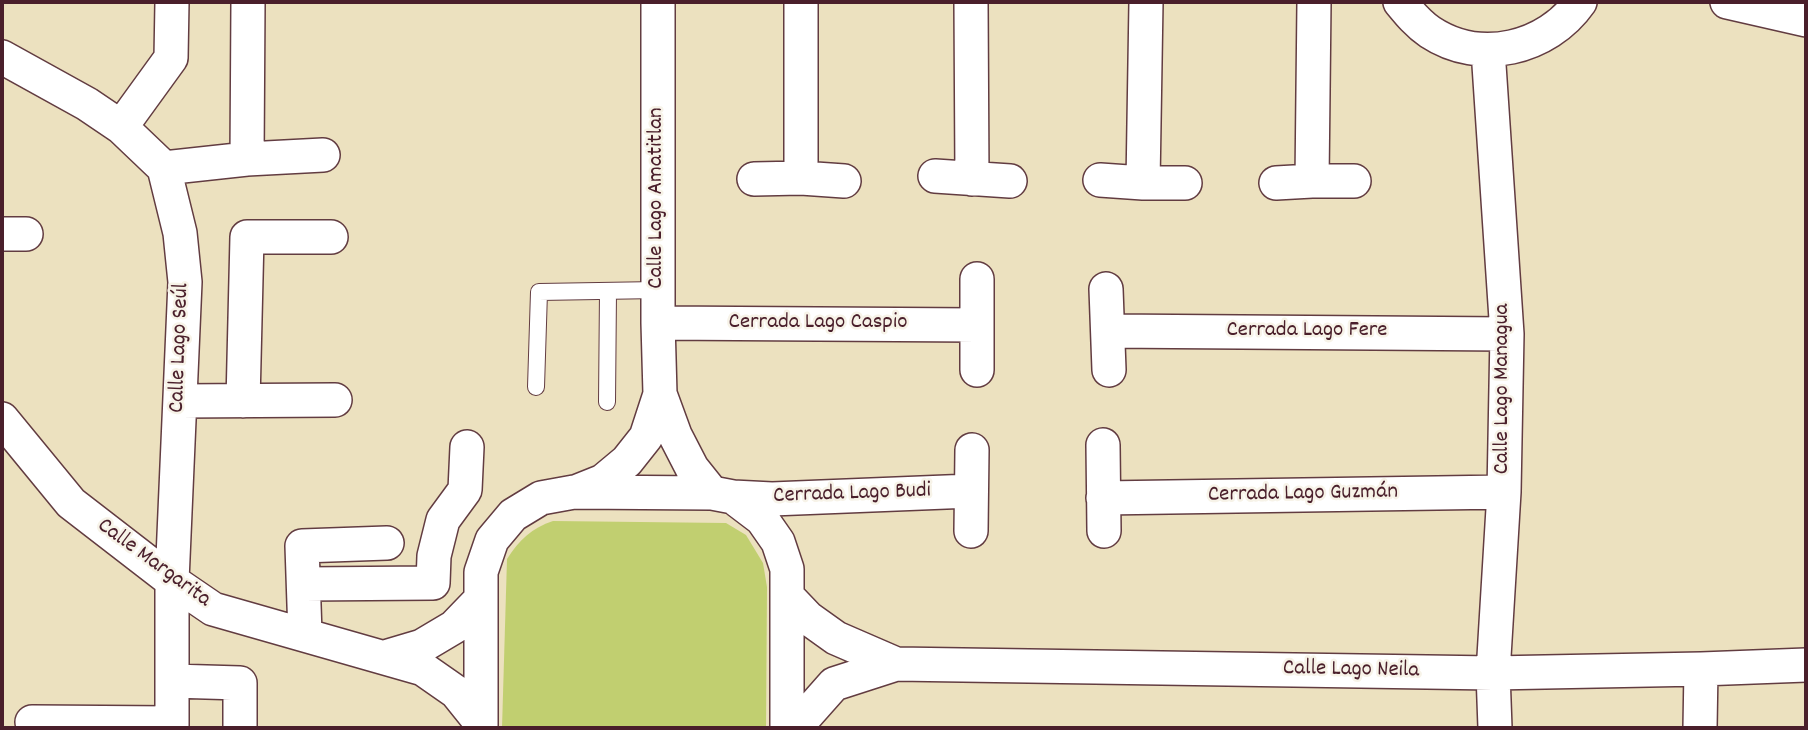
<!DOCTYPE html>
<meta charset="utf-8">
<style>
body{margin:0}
#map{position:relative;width:1808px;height:730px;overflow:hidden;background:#ece1bf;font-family:Dekko,sans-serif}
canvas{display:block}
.frame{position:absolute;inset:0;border:4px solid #4a1f2b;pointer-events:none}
</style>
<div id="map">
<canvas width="1808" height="730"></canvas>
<div class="frame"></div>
</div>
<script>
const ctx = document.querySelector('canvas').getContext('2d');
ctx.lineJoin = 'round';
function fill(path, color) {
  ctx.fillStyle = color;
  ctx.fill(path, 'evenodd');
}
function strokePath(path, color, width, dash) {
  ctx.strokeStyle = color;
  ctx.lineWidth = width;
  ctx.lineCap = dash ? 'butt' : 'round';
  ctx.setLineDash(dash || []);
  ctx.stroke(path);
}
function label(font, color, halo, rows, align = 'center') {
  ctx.font = font + ' Dekko,sans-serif';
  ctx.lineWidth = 5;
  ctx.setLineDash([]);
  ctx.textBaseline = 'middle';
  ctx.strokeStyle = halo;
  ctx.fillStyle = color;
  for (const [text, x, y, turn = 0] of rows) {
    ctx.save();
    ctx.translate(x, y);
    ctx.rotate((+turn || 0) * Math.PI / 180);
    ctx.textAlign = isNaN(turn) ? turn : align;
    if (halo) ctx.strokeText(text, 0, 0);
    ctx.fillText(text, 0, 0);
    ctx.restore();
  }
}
const green = new Path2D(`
 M553,521L726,523L746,535L763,563L767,587L766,728H502L507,559C519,540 532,528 553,521Z`);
const lane = new Path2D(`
 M536,387L539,292L658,290
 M607,402L608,292`);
const street = new Path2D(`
 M658,2V323L660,394L675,435L692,468L712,493
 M971,2L972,179
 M1400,2C1409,13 1418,24 1430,32C1480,65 1547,49 1580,2
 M1727,2L1806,20
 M1488,50L1507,334L1504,492L1493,673L1495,728
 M2,57L87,104L121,127L164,168L180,233L185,282L172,581V728
 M121,127L171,58L172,2
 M247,159L248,2
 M164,168L247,159L323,155
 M935,176L1010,181
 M801,178V2
 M754,179L801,178L844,181
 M1100,180L1143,183H1185
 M1312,181L1314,2
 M1143,183L1146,2
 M1276,183L1312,181H1354
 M2,234H26
 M1106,289L1109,370
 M658,323L977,325
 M1108,331L1507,334
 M977,370V279
 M180,401L335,400
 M243,401L247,237H331
 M2,419L71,503L172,581L213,609L423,669L456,692L481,723
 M1103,445L1104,531
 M578,491L603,481L627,461L646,437L660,394
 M733,497L772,499L971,491
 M1103,498L1504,492
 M971,531L972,450
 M304,584L433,583L434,556L443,520L465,490L467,447
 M787,596L808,618L836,638L896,664
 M305,634L302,546L387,543
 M385,657L422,646L454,627L481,599
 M172,681L240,683V728
 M32,722L172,723
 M481,728V572L492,540L513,515L541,498L574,492L712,493L733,497L762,519L778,542L787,569V728
 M795,728L834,684L896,664L1493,673L1701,669L1806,665
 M1700,728L1701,669`);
const streetNames = [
 ["Calle Lago Amatitlan",658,198,-90],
 ["Cerrada Lago Caspio",818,324],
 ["Cerrada Lago Fere",1307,332],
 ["Calle Lago Seúl",181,348,-88],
 ["Calle Lago Managua",1504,389,-90],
 ["Cerrada Lago Budi",852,495,-2],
 ["Cerrada Lago Guzmán",1303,495,-1],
 ["Calle Margarita",153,564,36],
 ["Calle Lago Neila",1351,671,1]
];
fill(green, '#c1cf70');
strokePath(lane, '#623c41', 18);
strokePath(street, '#623c41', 36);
strokePath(lane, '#fff', 16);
strokePath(street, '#fff', 33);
label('23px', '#4a1f2b', '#f7f3e8', streetNames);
</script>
